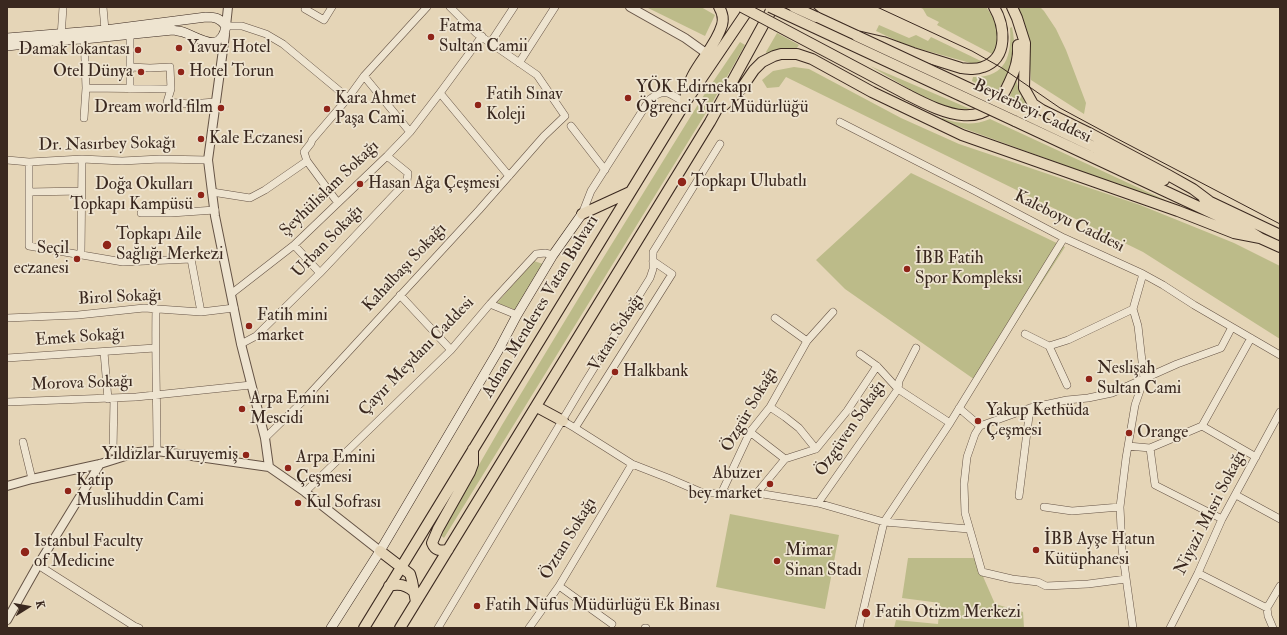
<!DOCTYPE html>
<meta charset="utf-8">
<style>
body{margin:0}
#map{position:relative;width:1287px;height:635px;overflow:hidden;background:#e5d5b7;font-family:"IM FELL Double Pica",serif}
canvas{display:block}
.frame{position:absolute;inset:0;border:8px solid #3a281f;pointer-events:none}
.north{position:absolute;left:8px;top:587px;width:40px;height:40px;-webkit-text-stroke:3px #eee4d0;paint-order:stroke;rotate:79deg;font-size:11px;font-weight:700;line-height:16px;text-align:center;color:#3a281f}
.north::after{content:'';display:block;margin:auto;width:14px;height:18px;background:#3a281f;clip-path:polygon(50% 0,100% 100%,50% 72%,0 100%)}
</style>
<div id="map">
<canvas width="1287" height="635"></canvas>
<div class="frame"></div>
<div class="north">K</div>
</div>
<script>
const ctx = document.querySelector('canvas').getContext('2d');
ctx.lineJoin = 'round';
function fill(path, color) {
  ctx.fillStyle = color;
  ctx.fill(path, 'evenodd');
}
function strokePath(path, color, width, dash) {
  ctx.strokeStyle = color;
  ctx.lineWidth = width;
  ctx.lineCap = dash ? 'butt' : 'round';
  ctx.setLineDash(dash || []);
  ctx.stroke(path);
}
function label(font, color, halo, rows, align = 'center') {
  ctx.font = font + ' "IM FELL Double Pica",serif';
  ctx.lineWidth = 3.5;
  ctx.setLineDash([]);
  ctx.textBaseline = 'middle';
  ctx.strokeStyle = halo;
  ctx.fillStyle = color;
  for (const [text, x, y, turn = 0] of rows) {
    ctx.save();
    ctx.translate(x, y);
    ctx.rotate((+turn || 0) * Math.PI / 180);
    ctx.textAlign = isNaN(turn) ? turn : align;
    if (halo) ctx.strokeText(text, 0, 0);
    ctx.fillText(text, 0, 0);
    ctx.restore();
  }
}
const green = new Path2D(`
 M646,7H701L715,15L705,36Z
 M919,7H986C997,21 1005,39 992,54L937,25L939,22L927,16L923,9Z
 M1016,7H1040L1044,11L1056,29L1066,50L1086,103L1084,114L1031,80L1028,39Z
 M879,25L909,38L916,35L928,41L931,37L983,62L974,64L906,45L876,31Z
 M1012,27C1016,47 1015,61 1005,79C1002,84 999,88 996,93L972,81L973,77C1006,78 1012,55 1010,28Z
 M777,33L799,45L796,49L777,50L767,54L766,52Z
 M740,42L745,45L712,103L444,538L439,534L502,425L592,276L702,98Z
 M870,66L975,111L966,114L935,104Z
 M794,67L809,69L901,118L959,144L1140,205L1234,243L1280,266V339L1143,252L786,77L779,87L767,88L762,80L773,71Z
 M1016,80L1020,93L1029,108L1009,99Z
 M942,118C959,124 973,126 990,119L1165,200V202L941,120Z
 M911,173L1065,247L978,382L845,289L816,260Z
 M534,261L543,264L516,310L497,303Z
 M730,514L839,535L825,609L716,587Z
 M908,558H975L995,604L1023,612L1024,628H894L896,620L938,624L940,603L902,598Z`);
const minor = new Path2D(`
 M103,7L105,30
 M306,7L305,9L324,20L332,7
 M226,26H242L266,34L283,44L348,98
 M61,37L63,7
 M491,42L514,7
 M519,63L555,7
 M130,67L150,68L170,67L171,89L167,102L190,104L215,102
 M364,76L410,132
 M86,88L171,89
 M130,89V34
 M440,93L509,176
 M84,118L86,88L84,34
 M840,122L975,191L1064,238L1143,274L1163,285L1194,305L1280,355
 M571,126L605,170
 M7,160L29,162L82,159L122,161L160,159L208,160
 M29,162V246L123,262L191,259L201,312
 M29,192L81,191
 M212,192L250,198L265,190L307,161
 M338,203L307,161L304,152L311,143L312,140L348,98L364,76L427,7
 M141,213H171L215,210
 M582,214L591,191L650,99C665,87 671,94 685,103
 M294,245L320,273
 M81,254L82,159
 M231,294L294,245L387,156L410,132L440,93L482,36
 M400,295L451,350
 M490,304L517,315
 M156,309C155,356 157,404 157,451
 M7,318L78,315L144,308L201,312L234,308
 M775,318L807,341L833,312
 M1025,334L1049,346L1067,385
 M241,344L256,336L320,273L407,181L408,173L387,156
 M1049,346L1068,340L1133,309
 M104,352L108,399
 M860,354L877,366L898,389L950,423
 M7,358L155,348
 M7,402L136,397L251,385
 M770,407L785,417L799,428L816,449
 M959,408L980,426
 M563,421L575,428L632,464L668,478L703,493H757L818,503L884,522L969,529
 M1202,426L1251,338
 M1202,426L1256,457
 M575,428L672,274L653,261
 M750,432L785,459
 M265,438L303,401L479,210L544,136L565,116L537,75L476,33L450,7
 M23,442L32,479
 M1128,446L1150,448L1202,426
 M1150,448L1155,485L1222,519
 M113,451L114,398
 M305,492L451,350L490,304L536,254L545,253L553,255
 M757,493L785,459L816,449L847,411L877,366
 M721,494L750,432L770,407L807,341
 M1236,495L1280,519
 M1019,496L1030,408
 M818,503L898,389L899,381L916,348
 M1044,507L1072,511L1120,507
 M38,565L134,626L139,628
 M1198,573L1267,608
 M1126,579L1088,584L1046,586L1038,582L1012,579L982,572L965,513L964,484L967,457L975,434L980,426L1030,408L1067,400L1088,398L1112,393L1177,364L1221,348L1232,327
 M559,586L612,624
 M438,628L584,384L650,278L653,269V252L720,144
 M529,628L559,586L632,464
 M645,628H646
 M859,628L884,522L950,423L1064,238
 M1133,628L1122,549L1120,507L1126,458L1135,405L1144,379L1138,326L1133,309L1143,274
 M1170,628L1198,573L1222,519L1280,412
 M1273,628L1268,616L1267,608L1280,586`);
const tertiary = new Path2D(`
 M630,7L685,38L706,53
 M226,26L228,7
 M225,35L208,160L215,216L241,344L265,438L269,467L305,492L380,551
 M7,486L32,479L100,464L138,452L157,451L269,467
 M7,620L38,565L100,464`);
const secondary = new Path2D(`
 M7,38L105,30L206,17C215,17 220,18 226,26C221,55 200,38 183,32C180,31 177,31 173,30L84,39L61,40L7,46
 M331,628L380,551L498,351L517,315L553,255L582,214`);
const primary = new Path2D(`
 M1012,7L1017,18L1025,43L1024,88L1033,104L1042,110L1091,134L1168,175L1193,189L1209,201
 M809,11L816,17L857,36L883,42L913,53L961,68C969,69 976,70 983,67C1009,58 1005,26 994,7
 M908,95C945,114 987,134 1009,83C1015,71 1019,58 1018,45
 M685,99C689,68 714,52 722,25C724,18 722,12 719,7
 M722,107L741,89L754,70L762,62L774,56L781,54H797L812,59L872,92L962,135L1178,211L1234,233L1260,238
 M1018,111L1164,180
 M1015,121L1246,229L1260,238L1280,247
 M1204,199L1280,235
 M582,214L630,192
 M537,407L563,421
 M448,550C440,551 435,551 432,543L438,529L470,472L473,464V449
 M380,551L410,574L412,581L416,602
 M389,586C399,583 407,585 414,592
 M364,628L685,103L750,7
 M400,628L710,122L773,7`);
const tram = new Path2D(`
 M877,7L972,51L1002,68L1060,108L1112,136L1280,224`);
const primaryBridge = new Path2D(`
 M742,7L908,95
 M770,7L1015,121
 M794,7L816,17
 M857,36L1018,111`);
const markers = [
 [431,37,4,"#8f2418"],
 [179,48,4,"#8f2418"],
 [138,50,4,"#8f2418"],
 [141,72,4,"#8f2418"],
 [181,72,4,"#8f2418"],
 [628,98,4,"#8f2418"],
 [478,105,4,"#8f2418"],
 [221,108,4,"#8f2418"],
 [327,109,4,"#8f2418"],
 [201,139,4,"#8f2418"],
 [682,182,5,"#8f2418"],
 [360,184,4,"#8f2418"],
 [201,195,4,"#8f2418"],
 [107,245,5,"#8f2418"],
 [77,259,4,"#8f2418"],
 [907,269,4,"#8f2418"],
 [249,326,4,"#8f2418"],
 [615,372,4,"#8f2418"],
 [1089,379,4,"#8f2418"],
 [242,409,4,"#8f2418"],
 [978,421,4,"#8f2418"],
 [1129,433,4,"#8f2418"],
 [246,455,4,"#8f2418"],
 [288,468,4,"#8f2418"],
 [770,484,4,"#8f2418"],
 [68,491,4,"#8f2418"],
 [298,503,4,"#8f2418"],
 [1036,550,4,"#8f2418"],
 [25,552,5,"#8f2418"],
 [777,561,4,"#8f2418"],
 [477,606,4,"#8f2418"],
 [866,613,5,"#8f2418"]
];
const poiNames = [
 ["Fatma",439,27],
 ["Sultan Camii",439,47],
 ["Yavuz Hotel",187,48],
 ["Damak lokantası",130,50,"right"],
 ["Otel Dünya",133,72,"right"],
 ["Hotel Torun",189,72],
 ["YÖK Edirnekapı",636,88],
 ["Öğrenci Yurt Müdürlüğü",636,108],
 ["Fatih Sınav",486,95],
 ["Koleji",486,115],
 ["Kara Ahmet",335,99],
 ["Paşa Cami",335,119],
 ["Dream world film",213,108,"right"],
 ["Kale Eczanesi",209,139],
 ["Topkapı Ulubatlı",691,182],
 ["Hasan Ağa Çeşmesi",368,184],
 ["Doğa Okulları",193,185,"right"],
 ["Topkapı Kampüsü",193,205,"right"],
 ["Topkapı Aile",116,235],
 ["Sağlığı Merkezi",116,255],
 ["Seçil",69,249,"right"],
 ["eczanesi",69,269,"right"],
 ["İBB Fatih",915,259],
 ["Spor Kompleksi",915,279],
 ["Fatih mini",257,316],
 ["market",257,336],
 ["Neslişah",1097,369],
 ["Sultan Cami",1097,389],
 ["Halkbank",623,372],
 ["Arpa Emini",250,399],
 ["Mescidi",250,419],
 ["Yakup Kethüda",986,411],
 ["Çeşmesi",986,431],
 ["Orange",1137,433],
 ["Yildizlar Kuruyemiş",238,455,"right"],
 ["Arpa Emini",296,458],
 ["Çeşmesi",296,478],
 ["Abuzer",762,474,"right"],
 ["bey market",762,494,"right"],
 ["Katip",76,481],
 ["Muslihuddin Cami",76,501],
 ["Kul Sofrası",306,503],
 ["İBB Ayşe Hatun",1044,540],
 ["Kütüphanesi",1044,560],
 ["Istanbul Faculty",34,542],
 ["of Medicine",34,562],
 ["Mimar",785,551],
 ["Sinan Stadı",785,571],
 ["Fatih Nüfus Müdürlüğü Ek Binası",485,606],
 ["Fatih Otizm Merkezi",875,613]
];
const streetNames = [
 ["Beylerbeyi Caddesi",1032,112,25],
 ["Dr. Nasırbey Sokağı",107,145,-1],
 ["Şeyhülislam Sokağı",330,189,-44],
 ["Kaleboyu Caddesi",1069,222,26],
 ["Urban Sokağı",328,242,-46],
 ["Kahalbaşı Sokağı",405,268,-47],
 ["Birol Sokağı",120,298,-3],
 ["Adnan Menderes Vatan Bulvarı",541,307,-59],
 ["Vatan Sokağı",617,333,-58],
 ["Emek Sokağı",80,338,-4],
 ["Çayır Meydanı Caddesi",417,357,-46],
 ["Morova Sokağı",82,384,-2],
 ["Özgür Sokağı",750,410,-60],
 ["Özgüven Sokağı",851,429,-56],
 ["Niyazi Mısri Sokağı",1211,513,-63],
 ["Öztan Sokağı",569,539,-59]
];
fill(green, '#bcbb89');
strokePath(minor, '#655345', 8);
strokePath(tertiary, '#655345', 10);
strokePath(secondary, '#3a281f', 10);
strokePath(primary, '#3a281f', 12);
strokePath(minor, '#eee4d0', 7);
strokePath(tertiary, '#eee4d0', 8);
strokePath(secondary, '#eee4d0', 9);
strokePath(primary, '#e5d5b7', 10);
strokePath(tram, '#3a281f', 1);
strokePath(primaryBridge, '#3a281f', 12, []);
strokePath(primaryBridge, '#e5d5b7', 10);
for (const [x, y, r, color] of markers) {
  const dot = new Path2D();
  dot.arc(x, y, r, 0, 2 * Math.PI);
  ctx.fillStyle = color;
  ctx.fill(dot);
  strokePath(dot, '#eee4d0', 1.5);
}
label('17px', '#3a281f', '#eee4d0', poiNames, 'left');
label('17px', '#3a281f', '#eee4d0', streetNames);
</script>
